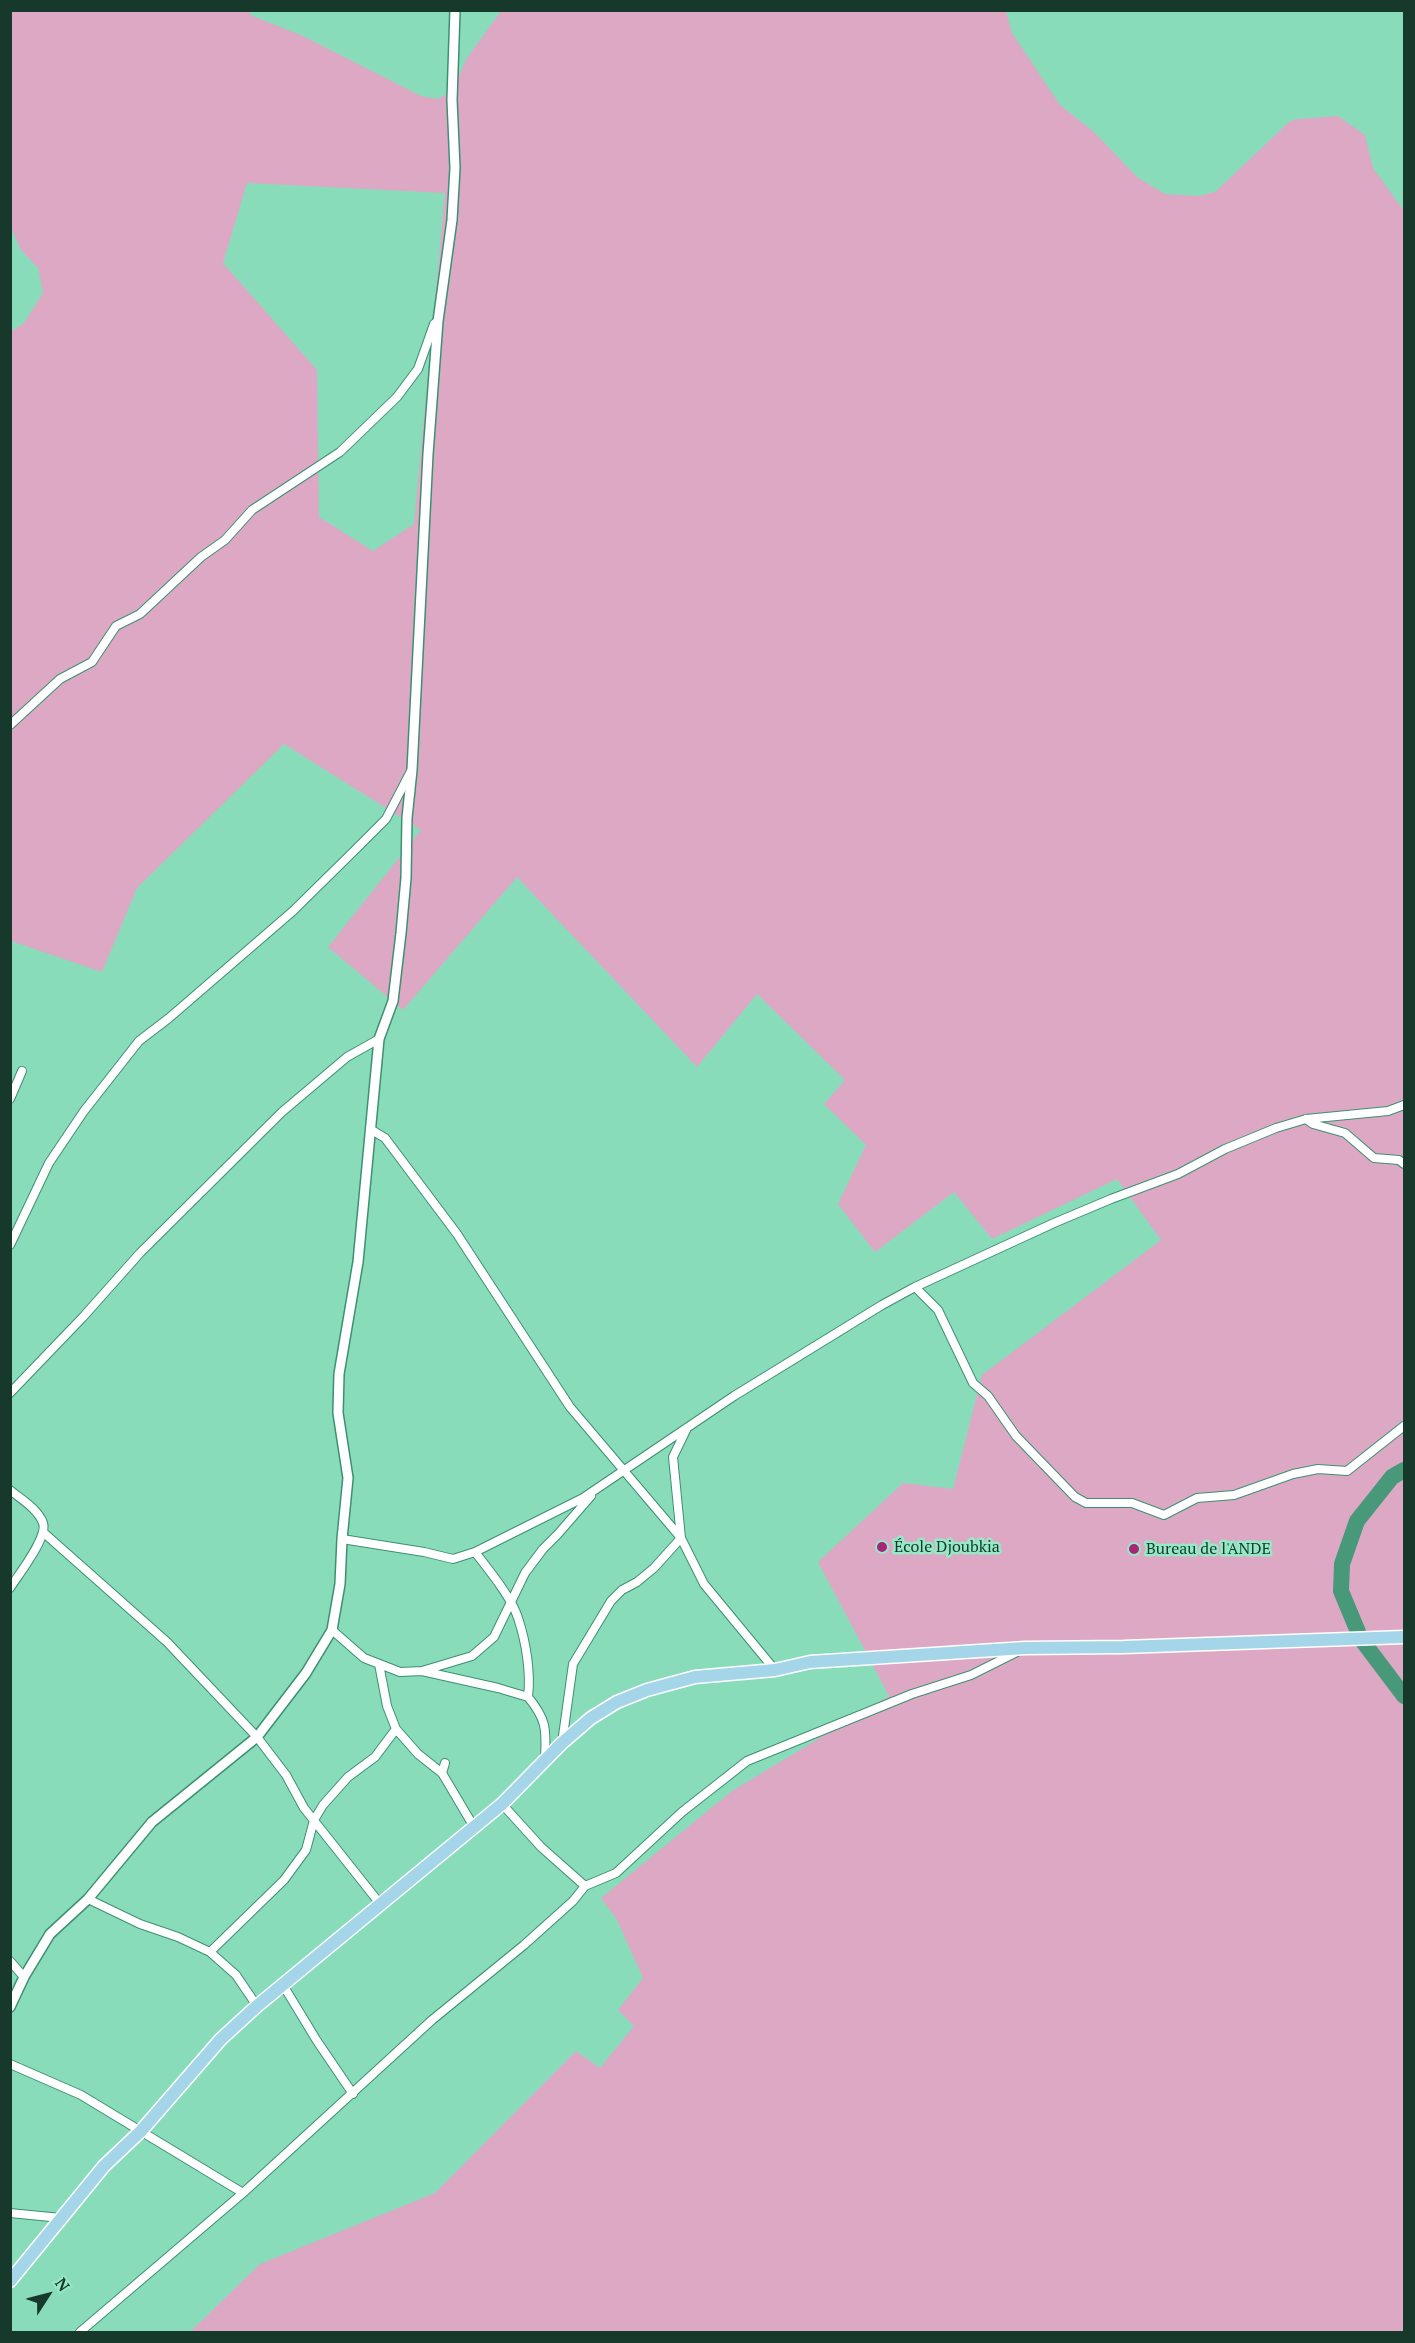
<!DOCTYPE html>
<meta charset="utf-8">
<style>
body{margin:0}
#map{position:relative;width:1415px;height:2343px;overflow:hidden;background:#89dcba;font-family:"PT Serif",serif}
canvas{display:block}
.frame{position:absolute;inset:0;border:12px solid #16392c;pointer-events:none}
.north{position:absolute;left:18px;top:2265px;width:60px;height:60px;-webkit-text-stroke:4px #96e9c7;paint-order:stroke;rotate:54deg;font-size:16px;font-weight:700;line-height:24px;text-align:center;color:#16392c}
.north::after{content:'';display:block;margin:auto;width:21px;height:27px;background:#16392c;clip-path:polygon(50% 0,100% 100%,50% 72%,0 100%)}
</style>
<div id="map">
<canvas width="1415" height="2343"></canvas>
<div class="frame"></div>
<div class="north">N</div>
</div>
<script>
const ctx = document.querySelector('canvas').getContext('2d');
ctx.lineJoin = 'round';
function fill(path, color) {
  ctx.fillStyle = color;
  ctx.fill(path, 'evenodd');
}
function strokePath(path, color, width, dash) {
  ctx.strokeStyle = color;
  ctx.lineWidth = width;
  ctx.lineCap = dash ? 'butt' : 'round';
  ctx.setLineDash(dash || []);
  ctx.stroke(path);
}
function label(font, color, halo, rows, align = 'center') {
  ctx.font = font + ' "PT Serif",serif';
  ctx.lineWidth = 5;
  ctx.setLineDash([]);
  ctx.textBaseline = 'middle';
  ctx.strokeStyle = halo;
  ctx.fillStyle = color;
  for (const [text, x, y, turn = 0] of rows) {
    ctx.save();
    ctx.translate(x, y);
    ctx.rotate((+turn || 0) * Math.PI / 180);
    ctx.textAlign = isNaN(turn) ? turn : align;
    if (halo) ctx.strokeText(text, 0, 0);
    ctx.fillText(text, 0, 0);
    ctx.restore();
  }
}
const green = new Path2D(`
 M11,11H247L253,16L303,36L421,96L438,99L452,90L467,58L501,11H1006L1012,33L1060,105L1094,132L1137,177L1165,194L1199,196L1215,192L1289,122L1297,119L1338,116L1365,135L1373,168L1404,211V2332H190L260,2264L435,2193L576,2051L600,2068L634,2026L618,2010L643,1978L617,1920L601,1898L732,1791L889,1696L818,1562L903,1483L953,1489L982,1375L1161,1240L1117,1179L992,1239L954,1192L875,1252L838,1204L866,1145L824,1104L845,1080L757,994L697,1067L517,877L403,1010L328,947L421,830L284,744L137,888L102,972L11,941L10,332L24,323L43,293L38,268L21,250L11,228ZM247,183L445,193L414,524L373,551L319,517L317,370L223,263Z`);
const river = new Path2D(`
 M1404,1470L1392,1477L1357,1521L1342,1564L1341,1591L1361,1639L1404,1696`);
const minor = new Path2D(`
 M10,725L60,679L92,662L116,626L140,614L201,557L225,540L252,510L340,452L397,397L418,369L434,324L438,321
 M10,1099L22,1071
 M1306,1119L1313,1124L1345,1133L1374,1158L1399,1160L1404,1164
 M370,1129L385,1138L457,1234L570,1407L681,1538L704,1584L775,1670
 M10,1245L49,1163L84,1111L139,1041L169,1018L293,911L358,847L386,819L411,771
 M915,1287L938,1310L973,1383L988,1396L1016,1436L1075,1497L1086,1503H1132L1164,1515L1197,1498L1234,1495L1293,1474L1318,1469L1347,1471L1404,1426
 M10,1393L83,1317L140,1253L282,1112L347,1057L379,1039
 M10,1490C21,1499 38,1509 43,1523C48,1537 19,1574 10,1588
 M44,1533L167,1642L257,1737L286,1775L304,1808L381,1905
 M342,1539L424,1552L453,1559L475,1552L583,1498L734,1396L882,1305L915,1287L1054,1223L1111,1199L1178,1174L1225,1149L1276,1128L1306,1119L1388,1111L1404,1105
 M475,1552C488,1569 512,1598 518,1618C526,1642 531,1672 528,1697C548,1721 546,1731 545,1761
 M332,1630L364,1658L400,1672L422,1671L498,1688L528,1697
 M422,1671L472,1656L494,1637L525,1573L543,1549L558,1534L591,1496
 M396,1729L418,1754L442,1773
 M562,1743L573,1664L611,1601L622,1590L637,1582L654,1568L681,1538L673,1457L687,1428
 M445,1763L442,1773L474,1827
 M502,1804L541,1847L585,1886
 M88,1899L140,1924L178,1937L210,1952L236,1975L257,2006
 M210,1952L284,1880L306,1850L314,1820L323,1805L348,1777L375,1757L396,1729L387,1706L379,1664
 M10,1961L24,1977
 M283,1985L317,2041L353,2094
 M10,2064L81,2095L243,2193
 M10,2213L61,2218
 M80,2332L243,2193L432,2020L524,1945L573,1901L585,1886L616,1873L682,1812L747,1761L912,1694L971,1675L1019,1651`);
const tertiary = new Path2D(`
 M10,2007L24,1977L50,1934L88,1899L152,1822L257,1737L306,1673L332,1630L340,1584L342,1539L348,1478L338,1413L339,1374L358,1262L379,1039L393,1001L401,933L406,878L407,818L412,770L428,454L438,321L452,220L455,168L452,100L455,10`);
const primary = new Path2D(`
 M10,2281L104,2166L141,2131L221,2039L257,2006L502,1804L562,1743L591,1718L617,1702L647,1690L695,1677L775,1670L810,1662L1025,1648L1124,1647L1404,1637`);
const markers = [
 [882,1547,6,"#a62778"],
 [1134,1549,6,"#a62778"]
];
const poiNames = [
 ["École Djoubkia",894,1547],
 ["Bureau de l'ANDE",1146,1549]
];
fill(green, '#dda8c4');
strokePath(river, '#48987a', 16);
strokePath(minor, '#3c9072', 10);
strokePath(tertiary, '#3c9072', 12);
strokePath(primary, '#fff', 15);
strokePath(minor, '#fff', 8);
strokePath(tertiary, '#fff', 9);
strokePath(primary, '#a5d5e8', 12);
for (const [x, y, r, color] of markers) {
  const dot = new Path2D();
  dot.arc(x, y, r, 0, 2 * Math.PI);
  ctx.fillStyle = color;
  ctx.fill(dot);
  strokePath(dot, '#96e9c7', 2);
}
label('16px', '#16392c', '#96e9c7', poiNames, 'left');
</script>
